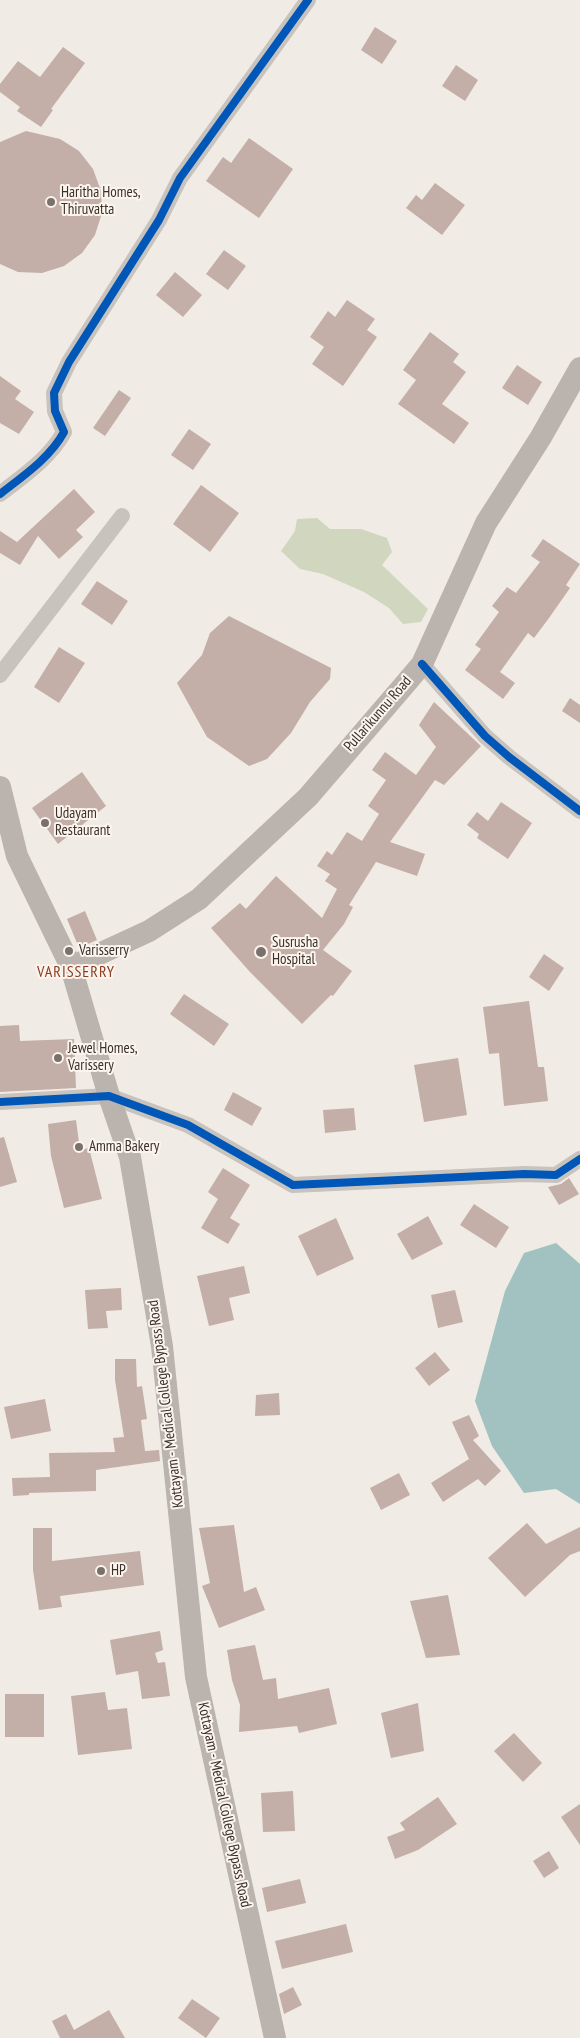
<!DOCTYPE html>
<style>
body{margin:0}
canvas{display:block;background:#f0ebe5}
</style>
<canvas width="580" height="2038"></canvas>
<script>
const ctx = document.querySelector('canvas').getContext('2d');
ctx.lineJoin = 'round';
function fill(path, color) {
  ctx.fillStyle = color;
  ctx.fill(path, 'evenodd');
}
function strokePath(path, color, width, dash) {
  ctx.strokeStyle = color;
  ctx.lineWidth = width;
  ctx.lineCap = dash ? 'butt' : 'round';
  ctx.setLineDash(dash || []);
  ctx.stroke(path);
}
function label(font, color, halo, rows, align = 'center') {
  ctx.font = font + ' "PT Sans Narrow",sans-serif';
  ctx.lineWidth = 4;
  ctx.setLineDash([]);
  ctx.textBaseline = 'middle';
  ctx.strokeStyle = halo;
  ctx.fillStyle = color;
  for (const [text, x, y, turn = 0] of rows) {
    ctx.save();
    ctx.translate(x, y);
    ctx.rotate((+turn || 0) * Math.PI / 180);
    ctx.textAlign = isNaN(turn) ? turn : align;
    if (halo) ctx.strokeText(text, 0, 0);
    ctx.fillText(text, 0, 0);
    ctx.restore();
  }
}
const green = new Path2D(`
 M317,518L330,529H361L387,538L392,552L382,565L428,609L421,622L403,624L389,608L364,592L323,574L300,569L281,551L295,531L297,519Z`);
const water = new Path2D(`
 M556,1243L580,1264V1504L556,1489L524,1493L492,1446L475,1401L505,1291L524,1253Z`);
const building = new Path2D(`
 M375,27L397,41L382,64L361,50Z
 M63,47L85,63L51,109L53,110L41,127L17,111L20,107L0,92V84L18,61L40,77Z
 M456,65L478,80L465,101L442,86Z
 M26,131L60,139L79,151L93,169L101,191L102,213L95,235L82,253L64,266L42,273L18,272L0,264V142Z
 M249,138L293,169L259,218L206,181L223,157L231,163Z
 M435,183L465,205L442,235L406,208L416,195L422,200Z
 M224,250L246,266L228,290L206,274Z
 M175,272L202,295L183,317L156,295Z
 M347,300L375,319L367,330L377,337L343,386L312,364L324,347L310,337L328,311L335,317Z
 M430,332L459,354L453,362L466,372L442,404L469,423L454,444L398,404L416,380L403,370Z
 M517,365L542,382L528,405L502,388Z
 M0,376L21,391L15,399L34,412L19,434L0,423Z
 M119,390L131,398L105,436L93,428Z
 M189,429L211,444L193,470L171,455Z
 M201,485L239,513L210,552L173,524Z
 M74,489L95,512L76,530L83,537L59,559L38,536L20,565L0,553V531L17,542Z
 M543,539L580,564L566,585L570,588L549,618L534,638L528,633L500,672L515,683L503,699L465,670L481,649L475,645L499,612L492,606L507,587L516,593L540,562L531,556Z
 M97,581L128,601L112,625L81,604Z
 M229,616L331,668L330,679L310,702L291,733L267,759L249,766L207,737L177,683L202,655L210,633Z
 M59,647L85,663L59,703L34,687Z
 M570,698L580,705V723L562,711Z
 M434,702L481,746L444,785L435,780L390,842L425,854L417,876L376,862L349,905L353,907L344,924L323,950L352,971L333,996L331,995L302,1024L250,972L211,928L240,903L246,909L276,876L322,918L337,889L325,881L330,874L317,866L327,851L332,855L347,832L362,841L379,814L368,806L386,780L372,770L385,752L416,775L436,747L419,725Z
 M82,772L106,806L58,844L32,808Z
 M501,802L532,823L508,859L477,838L479,834L467,825L477,812L488,821Z
 M85,911L97,940L79,948L67,919Z
 M544,954L564,968L549,991L529,977Z
 M184,994L229,1024L214,1046L170,1014Z
 M529,1001L538,1067H544L548,1101L504,1106L499,1053L489,1054L483,1007Z
 M19,1025L20,1041L74,1039L76,1088L0,1092V1026Z
 M458,1058L467,1115L424,1122L414,1065Z
 M233,1092L262,1108L252,1126L224,1110Z
 M354,1108L356,1130L325,1133L323,1110Z
 M76,1120L80,1150L89,1148L102,1199L64,1208L51,1156L48,1124Z
 M4,1137L17,1182L0,1187V1138Z
 M223,1168L250,1185L230,1218L240,1224L228,1244L201,1228L218,1199L208,1192Z
 M569,1178L579,1194L559,1205L548,1187L561,1184Z
 M474,1204L509,1227L496,1248L460,1225Z
 M428,1216L443,1244L412,1260L397,1234Z
 M336,1218L354,1259L317,1276L298,1236Z
 M244,1266L250,1293L229,1298L234,1320L209,1326L197,1276Z
 M121,1288L122,1310L106,1311L108,1328L88,1329L85,1290Z
 M455,1290L463,1322L438,1328L431,1295Z
 M435,1352L450,1370L429,1386L415,1368Z
 M115,1359H136L137,1387L142,1386L147,1419L141,1420L145,1451L159,1450L160,1461L96,1470V1491L29,1493V1495L13,1496L12,1478L50,1477L49,1453L115,1452L113,1438L124,1437L115,1380Z
 M279,1393L280,1415L255,1416L256,1395Z
 M45,1399L51,1431L11,1439L4,1407Z
 M469,1415L479,1436L473,1440L501,1471L485,1486L478,1479L443,1502L431,1483L469,1459L452,1422Z
 M399,1473L410,1495L381,1510L370,1488Z
 M527,1523L546,1544L580,1527V1551L570,1555L525,1597L488,1558Z
 M234,1525L244,1592L256,1587L265,1610L219,1628L202,1586L210,1583L199,1528Z
 M33,1528H52V1561L140,1551L144,1585L60,1596L62,1607L39,1610L33,1570Z
 M448,1595L460,1655L426,1658L410,1601Z
 M160,1631L163,1650L155,1653L158,1663L165,1662L170,1696L142,1699L138,1671L116,1675L110,1640Z
 M255,1645L263,1680L276,1678L278,1699L329,1688L337,1724L299,1733L297,1726L239,1732L240,1705L232,1680L227,1650Z
 M105,1692L108,1710L127,1708L132,1749L78,1755L71,1696Z
 M5,1694H44V1737H5Z
 M418,1703L424,1751L391,1758L381,1713Z
 M514,1733L542,1763L523,1782L494,1751Z
 M293,1791L295,1831L263,1832L261,1793Z
 M438,1797L457,1824L418,1850L395,1859L387,1837L405,1830L400,1823Z
 M580,1804V1845L561,1817Z
 M549,1851L559,1868L544,1878L533,1861Z
 M300,1879L306,1903L267,1912L262,1888Z
 M346,1924L353,1952L282,1969L275,1941Z
 M293,1987L302,2005L284,2014L279,1994Z
 M192,1999L220,2018L206,2038L178,2018Z
 M109,2010L125,2038H60L52,2021L66,2014L74,2030Z`);
const street = new Path2D(`
 M0,494C23,476 50,458 64,432L55,411L54,393L69,362L159,220L180,178L308,0
 M422,664L485,736L509,757L580,811
 M0,675L122,516
 M0,1102L109,1096L188,1125L293,1185L524,1174L556,1175L580,1159`);
const secondary = new Path2D(`
 M0,787L17,856L71,967L109,1096L130,1157L162,1346L196,1677L275,2038
 M71,967L149,931L199,899L308,797L406,683L422,664L486,523L541,437L580,368`);
const cycleway = new Path2D(`
 M0,494C23,476 50,458 64,432L55,411L54,393L69,362L159,220L180,178L308,0
 M422,664L485,736L509,757L580,811
 M0,1102L109,1096L188,1125L293,1185L524,1174L556,1175L580,1159`);
const markers = [
 [51,202,5,"#7a716c"],
 [45,823,5,"#7a716c"],
 [69,951,5,"#7a716c"],
 [261,952,6,"#7a716c"],
 [58,1058,5,"#7a716c"],
 [79,1147,5,"#7a716c"],
 [101,1571,5,"#7a716c"]
];
const poiNames = [
 ["Haritha Homes,",61,193],
 ["Thiruvatta",61,210],
 ["Udayam",55,814],
 ["Restaurant",55,831],
 ["Susrusha",272,943],
 ["Hospital",272,960],
 ["Varisserry",79,951],
 ["Jewel Homes,",68,1049],
 ["Varissery",68,1066],
 ["Amma Bakery",89,1147],
 ["HP",111,1571]
];
const streetNames = [
 ["Pullarikunnu Road",378,714,-49],
 ["Kottayam - Medical College Bypass Road",166,1404,-97],
 ["Kottayam - Medical College Bypass Road",224,1805,78]
];
const neighbourhoodNames = [
 ["VARISSERRY",76,972]
];
fill(green, '#d1d6bf');
fill(water, '#a1c2c1');
fill(building, '#c3afa7');
strokePath(street, '#c9c3be', 16);
strokePath(secondary, '#bab3ae', 22);
strokePath(cycleway, '#0057b8', 8);
for (const [x, y, r, color] of markers) {
  const dot = new Path2D();
  dot.arc(x, y, r, 0, 2 * Math.PI);
  ctx.fillStyle = color;
  ctx.fill(dot);
  strokePath(dot, '#fbf5ee', 2);
}
label('15px', '#3b302b', '#fbf5ee', poiNames, 'left');
label('15px', '#3b302b', '#fbf5ee', streetNames);
ctx.letterSpacing = '1px';
label('16px', '#8c3b22', '#fbf5ee', neighbourhoodNames);
ctx.letterSpacing = '0px';
</script>
